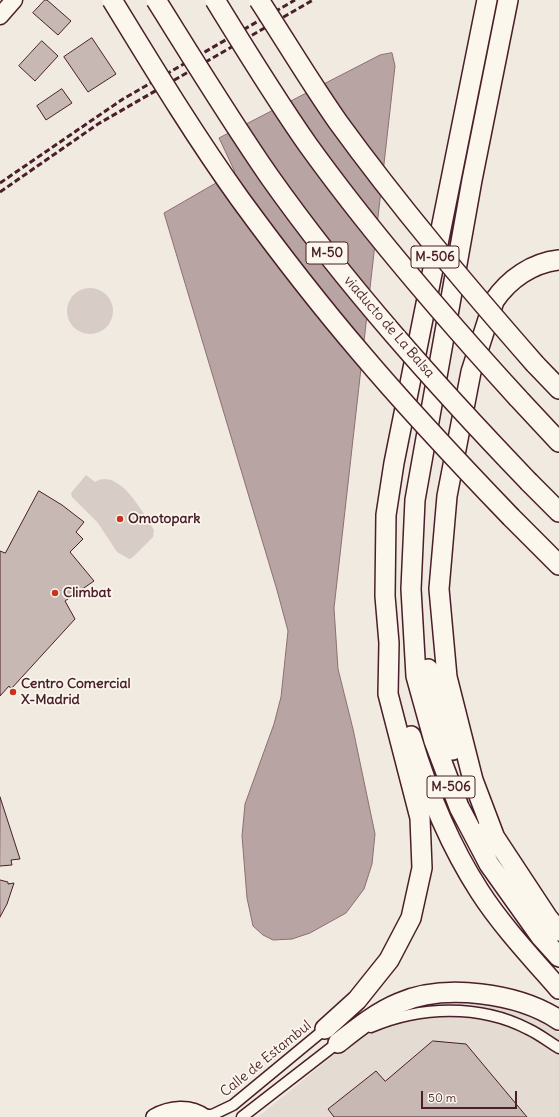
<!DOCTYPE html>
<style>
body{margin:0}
#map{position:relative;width:559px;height:1117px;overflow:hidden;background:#f0eae0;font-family:Delius,sans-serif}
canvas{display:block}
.scale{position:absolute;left:421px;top:1091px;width:96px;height:18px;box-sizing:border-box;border:2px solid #4a1f2b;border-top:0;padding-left:5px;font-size:12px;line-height:14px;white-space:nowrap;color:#4a1f2b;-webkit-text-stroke:3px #fbf7ec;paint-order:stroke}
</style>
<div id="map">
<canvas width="559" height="1117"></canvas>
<div class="scale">50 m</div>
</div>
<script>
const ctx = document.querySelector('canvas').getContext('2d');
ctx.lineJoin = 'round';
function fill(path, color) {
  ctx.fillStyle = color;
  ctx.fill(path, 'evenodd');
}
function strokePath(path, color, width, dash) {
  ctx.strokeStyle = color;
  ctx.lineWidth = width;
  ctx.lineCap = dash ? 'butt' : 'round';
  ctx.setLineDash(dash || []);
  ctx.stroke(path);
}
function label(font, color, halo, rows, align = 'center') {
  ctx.font = font + ' Delius,sans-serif';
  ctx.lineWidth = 3.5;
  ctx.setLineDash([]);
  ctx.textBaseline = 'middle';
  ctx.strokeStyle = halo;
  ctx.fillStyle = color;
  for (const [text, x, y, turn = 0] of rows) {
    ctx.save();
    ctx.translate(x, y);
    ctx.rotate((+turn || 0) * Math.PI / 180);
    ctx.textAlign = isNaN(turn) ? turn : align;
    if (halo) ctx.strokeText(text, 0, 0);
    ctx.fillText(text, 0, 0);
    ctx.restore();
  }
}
const built = new Path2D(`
 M488,1003L539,1020L559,1033V1117H258L352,1040L397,1012L431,1004Z`);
const green = new Path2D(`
 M67 311a23 23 0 1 1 46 0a23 23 0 1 1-46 0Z
 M86,475L95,482C119,467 143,513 154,530L153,537L132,558L129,559L117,552L98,523L72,497L71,493Z`);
const water = new Path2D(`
 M392,53L395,66L334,608L338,669L353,729L375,834L372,864L364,889L346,913L310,933L292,939L273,940L263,935L253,926L247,898L242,836L245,804L274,724L281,697L288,631L277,590L164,213L235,172L219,138L380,55Z`);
const building = new Path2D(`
 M45,0H47L71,21L58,35L33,13Z
 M92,38L116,74L88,92L64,57Z
 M42,41L58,56L35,81L19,66Z
 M62,89L72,103L46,120L37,106Z
 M39,491L62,505L84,522L76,532L83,539L70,552L94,581L65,601L75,619L11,689L9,686L0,696V551L5,553Z
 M0,797L20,859L11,860L12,865L0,866Z
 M0,880L8,882V884L14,883L7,904L0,917Z
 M433,1041L466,1044L527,1117H334L328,1109L376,1071L385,1081Z`);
const street = new Path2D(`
 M371,1027C420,1006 480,1004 528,1029C539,1034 549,1042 559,1048
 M203,1115H212L233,1105L325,1029
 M242,1117L340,1041`);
const secondary = new Path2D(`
 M154,1117C170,1108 190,1106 205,1117`);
const primary = new Path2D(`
 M0,16L14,0`);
const highway = new Path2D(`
 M508,0L472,180L415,500L411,589L416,676L434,741L459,807L489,864L541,937L559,957
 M535,364L559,389
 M518,398L559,442
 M529,482L559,512
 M511,517L559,565
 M428,669L453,750
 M411,736C427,790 449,844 480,892C502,926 532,958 559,989
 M488,827L548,918L559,931
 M495,838L473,780L447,677L439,589L447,496L471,372L494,301C509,279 532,263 559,260
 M325,1029L357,1000L389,960L411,918L422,868L420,818L388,694L389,643L385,596L386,515L394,463L487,0
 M338,1043C357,1028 377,1012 399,1003C445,983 518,993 559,1020`);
const rail = new Path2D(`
 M0,183L123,99L295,0
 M0,192L98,124L313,0`);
const highwayBridge = new Path2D(`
 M112,0C153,67 194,135 240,199C278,251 318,303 360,352C408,409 459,463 511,517
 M156,0C193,59 229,118 269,176C346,285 436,385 529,482
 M215,0C245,49 275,98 308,145C372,234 444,317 518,398
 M259,0C285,40 310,82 338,122C399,206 466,285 535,364`);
const markers = [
 [120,519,4,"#c8321e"],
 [55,593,4,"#c8321e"],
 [13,692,4,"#c8321e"]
];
const shields = [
 [327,253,42],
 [435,257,48],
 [451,787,48]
];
const shieldNames = [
 ["M-50",327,253],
 ["M-506",435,257],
 ["M-506",451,787]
];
const streetNames = [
 ["viaducto de La Balsa",389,327,49],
 ["Calle de Estambul",266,1059,-39]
];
const poiNames = [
 ["Omotopark",128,519],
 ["Climbat",63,593],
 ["Centro Comercial",21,684],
 ["X-Madrid",21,700]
];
fill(built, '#e4dbd2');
fill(green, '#d8ccc6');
fill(water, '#b8a4a2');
strokePath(water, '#8c6f72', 1);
fill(building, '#c8b8b3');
strokePath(building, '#4a1f2b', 1);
strokePath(street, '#4a1f2b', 13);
strokePath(secondary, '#4a1f2b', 18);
strokePath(primary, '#4a1f2b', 19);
strokePath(highway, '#4a1f2b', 22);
strokePath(street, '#fbf7ec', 10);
strokePath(secondary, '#fbf7ec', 15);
strokePath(primary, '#fbf7ec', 16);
strokePath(highway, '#fbf7ec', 19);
strokePath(rail, '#4a1f2b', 3, [6, 3]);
strokePath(highwayBridge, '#4a1f2b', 22, []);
strokePath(highwayBridge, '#fbf7ec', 19);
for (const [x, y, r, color] of markers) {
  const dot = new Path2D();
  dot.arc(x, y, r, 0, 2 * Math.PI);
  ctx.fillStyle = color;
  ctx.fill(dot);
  strokePath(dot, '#fbf7ec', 1.5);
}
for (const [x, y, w] of shields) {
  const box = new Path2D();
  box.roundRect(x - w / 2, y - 11, w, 22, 3);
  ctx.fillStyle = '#fbf7ec';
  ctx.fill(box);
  strokePath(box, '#4a1f2b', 1);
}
label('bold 13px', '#4a1f2b', null, shieldNames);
label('14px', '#4a1f2b', '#fbf7ec', streetNames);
label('bold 14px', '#4a1f2b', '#fbf7ec', poiNames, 'left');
</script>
